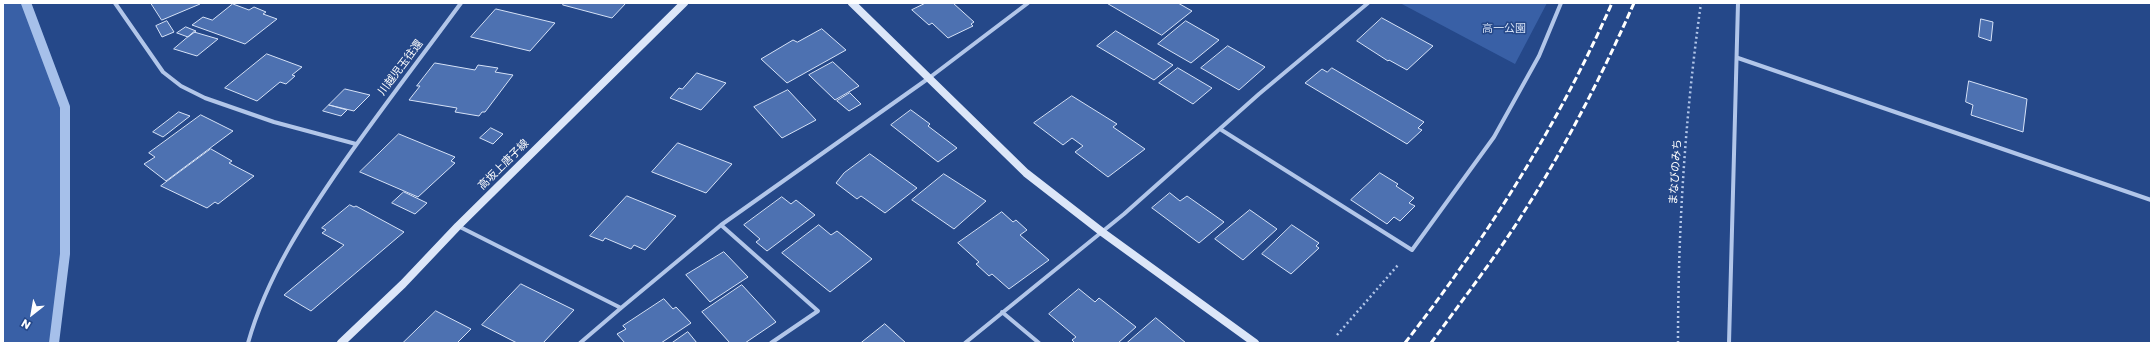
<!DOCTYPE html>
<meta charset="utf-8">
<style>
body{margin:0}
#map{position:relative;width:2154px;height:346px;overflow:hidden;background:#254889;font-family:Poppins,sans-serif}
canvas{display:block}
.frame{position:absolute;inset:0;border:4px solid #fff;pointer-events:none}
.north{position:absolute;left:12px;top:294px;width:40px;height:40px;-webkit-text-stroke:3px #254889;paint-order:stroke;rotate:211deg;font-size:11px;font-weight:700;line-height:16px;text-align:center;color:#fff}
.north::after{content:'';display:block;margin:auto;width:14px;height:18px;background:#fff;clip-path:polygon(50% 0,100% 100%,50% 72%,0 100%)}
</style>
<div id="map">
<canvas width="2154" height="346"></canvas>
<div class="frame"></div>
<div class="north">N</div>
</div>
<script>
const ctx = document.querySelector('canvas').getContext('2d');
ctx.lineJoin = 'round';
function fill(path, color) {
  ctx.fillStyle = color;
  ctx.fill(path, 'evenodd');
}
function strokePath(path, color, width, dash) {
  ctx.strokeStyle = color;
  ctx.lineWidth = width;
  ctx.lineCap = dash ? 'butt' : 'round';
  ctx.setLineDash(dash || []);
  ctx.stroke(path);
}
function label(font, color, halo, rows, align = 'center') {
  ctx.font = font + ' Poppins,"Noto Sans JP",sans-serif';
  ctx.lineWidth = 3;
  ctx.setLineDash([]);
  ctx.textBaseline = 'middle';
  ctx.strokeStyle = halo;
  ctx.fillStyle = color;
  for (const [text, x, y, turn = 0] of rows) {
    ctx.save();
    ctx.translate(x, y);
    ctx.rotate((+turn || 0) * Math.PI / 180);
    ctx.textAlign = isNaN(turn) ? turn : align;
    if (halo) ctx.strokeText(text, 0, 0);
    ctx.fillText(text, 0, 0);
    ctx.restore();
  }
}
const green = new Path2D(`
 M3,3H26L65,107V254L54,343H3Z
 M1400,3H1547L1515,64Z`);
const stream = new Path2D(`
 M26,3L65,107V254L54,343`);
const building = new Path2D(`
 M151,3H199L200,4L162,20Z
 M564,3H626L612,18L563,5Z
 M926,3H953L974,22L971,24L973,26L948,38L932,23L929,25L912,10Z
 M1107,3H1178L1192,11L1162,35Z
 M233,4L249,10L254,7L266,12L263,14L277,19L245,44L192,25L203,17L212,20Z
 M496,9L555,23L530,51L471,37Z
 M1382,18L1433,46L1407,70L1389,60L1388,61L1357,41Z
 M1981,19L1993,22L1991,41L1979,37Z
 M167,21L174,32L162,37L156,26Z
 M1186,21L1219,40L1191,63L1158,44Z
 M186,27L196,31L188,37L177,33Z
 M822,29L846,50L787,83L761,59L793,40L797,42Z
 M1116,31L1173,65L1154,80L1097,46Z
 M194,32L218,39L197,56L174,49Z
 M1228,46L1265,67L1239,90L1201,68Z
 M267,54L302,67L292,75L295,76L286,84L280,82L257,101L225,88Z
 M833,62L859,86L835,100L809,75Z
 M435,63L475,70L478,65L498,68L495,72L513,75L485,112H482L479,116L455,112L457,108L409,100L420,86H417Z
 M1178,68L1212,88L1193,104L1159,83Z
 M1332,68L1424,122L1418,128L1422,130L1407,144L1305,83L1322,69L1327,72Z
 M697,73L726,83L701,110L670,98L679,88L682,89Z
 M1969,81L2027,99L2023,132L1971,115L1973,105L1966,102Z
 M345,89L370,95L354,111L329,105Z
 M788,90L816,120L782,138L754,107Z
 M850,93L861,104L849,111L837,101Z
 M1072,96L1117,124L1113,127L1145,149L1108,177L1075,152L1083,146L1072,138L1063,145L1034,123Z
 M329,105L347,110L341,116L323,111Z
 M911,110L930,124L928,126L957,148L938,162L891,125Z
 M179,112L190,116L163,137L153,132Z
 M201,115L233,131L166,181L144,164L155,157L149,153Z
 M491,128L503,134L493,144L480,138Z
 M399,134L455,157L451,161L455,163L418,197L360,172Z
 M678,143L732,164L706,193L652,172Z
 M211,149L232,161L229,163L254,176L218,204L215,202L207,208L161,186Z
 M870,154L917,188L885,213L861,196L857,199L836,183L844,173Z
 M1380,173L1398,184L1396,186L1414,198L1409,203L1415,206L1400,221L1394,217L1387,224L1351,200Z
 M944,174L986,201L954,229L912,200Z
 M404,192L427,203L415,214L392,203Z
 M1170,193L1180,201L1187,196L1224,222L1199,243L1152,208Z
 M627,196L676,216L645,250L634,245L631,249L605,238L603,241L590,236Z
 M782,197L791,204L796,200L815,215L767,251L756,242L760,239L744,225Z
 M350,205L354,207L356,206L404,232L311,311L284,295L344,245L322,233L326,230L322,228Z
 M1250,210L1277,229L1243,260L1215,239Z
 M1002,212L1013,222L1016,220L1027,230L1020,235L1049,260L1009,289L992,274L989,276L976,264L979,262L958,243Z
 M819,225L831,235L837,231L872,259L830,292L782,253Z
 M1292,225L1319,243L1316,246L1319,248L1291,274L1262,254Z
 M724,252L748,277L710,302L686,275Z
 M521,284L574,310L543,343H517L482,325Z
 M742,285L776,322L745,343H730L702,312Z
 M1079,289L1095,302L1099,298L1136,327L1118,343H1075L1072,340L1076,337L1049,314Z
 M664,299L673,309L676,307L691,323L661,343H625L617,334L626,329L623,326Z
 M436,311L471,329L457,343H403Z
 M1156,318L1186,343H1127Z
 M885,324L906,343H861Z
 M688,332L697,343H672Z`);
const path = new Path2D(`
 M1337,335L1398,265
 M1678,343C1678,229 1685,116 1701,3`);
const street = new Path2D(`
 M115,3L163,72L181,86L205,98L274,122L356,144
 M1738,58L2151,200
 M1220,129L1412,250L1494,137L1539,56L1561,3
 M721,225L818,311L771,343
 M458,226L621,308L580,343
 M621,308L721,225L929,78L1028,3
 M1002,312L1039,343
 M248,343C267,276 305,218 344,162C382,108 422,56 461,3
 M965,343L1124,214L1259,94L1368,3
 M1729,343L1738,3`);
const secondary = new Path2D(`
 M852,3L1026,173L1102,232L1255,343
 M341,343L403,284L458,226L684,3`);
const rail = new Path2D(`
 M1405,343C1488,236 1557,127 1612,3
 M1431,343C1464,298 1498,254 1527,207C1568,142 1603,73 1634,3`);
const parkNames = [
 ["高一公園",1504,29]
];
const streetNames = [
 ["川越児玉往還",401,68,-53],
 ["高坂上唐子線",504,165,-45],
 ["まなびのみち",1676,172,-86]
];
fill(green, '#3960a6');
strokePath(stream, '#a6c0ea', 10);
fill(building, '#4d71b1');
strokePath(building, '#d6e2f7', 1);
strokePath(path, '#b2c6e9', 2.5, [2, 3]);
strokePath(street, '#b2c6e9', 4);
strokePath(secondary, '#dce6f8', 8);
strokePath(rail, '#fff', 3, [7, 3]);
label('11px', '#d6e2f7', '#254889', parkNames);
label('11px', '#fff', '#254889', streetNames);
</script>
